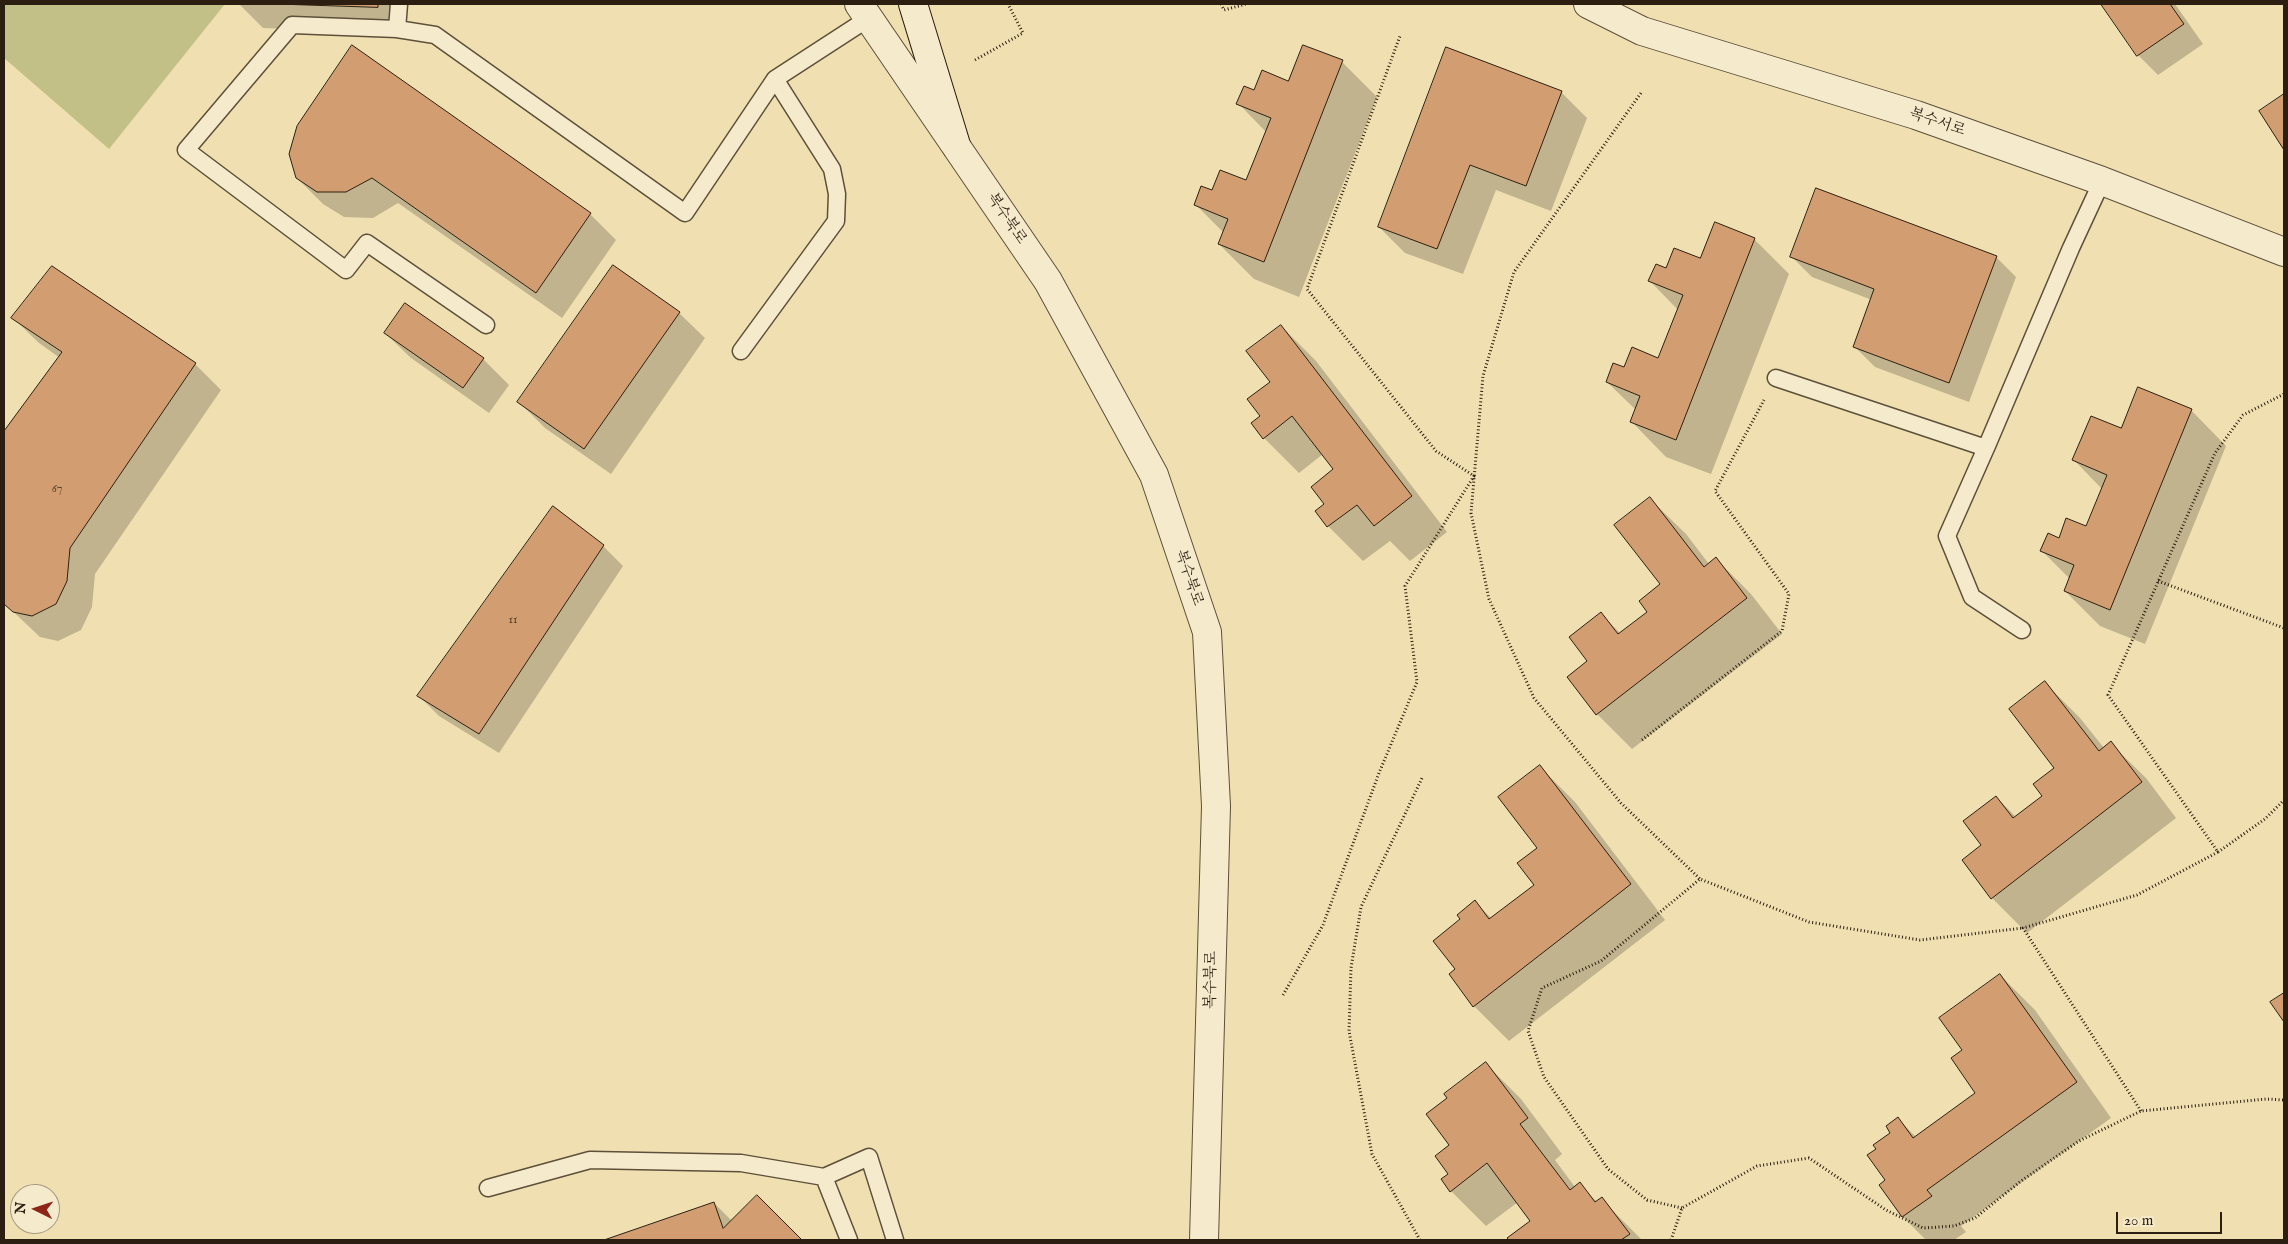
<!DOCTYPE html>
<meta charset="utf-8">
<style>
body{margin:0}
#map{position:relative;width:2288px;height:1244px;overflow:hidden;background:#f0e0b1;font-family:"IM FELL English",serif}
canvas{display:block}
.frame{position:absolute;inset:0;border:5px solid #2c1f11;pointer-events:none}
.north{position:absolute;left:10px;top:1184px;width:50px;height:50px;box-sizing:border-box;background:#f5ebcc;border:1px solid #a59981;border-radius:50%;rotate:274deg;font-size:14px;font-weight:700;line-height:20px;text-align:center;color:#2c1f11}
.north::after{content:'';display:block;margin:auto;width:18px;height:22px;background:#8f2418;clip-path:polygon(50% 0,100% 100%,50% 72%,0 100%)}
.scale{position:absolute;left:2116px;top:1212px;width:106px;height:22px;box-sizing:border-box;border:2px solid #2c1f11;border-top:0;padding-left:6px;font-size:15px;line-height:18px;white-space:nowrap;color:#2c1f11;-webkit-text-stroke:4px #f5ebcc;paint-order:stroke}
</style>
<div id="map">
<canvas width="2288" height="1244"></canvas>
<div class="frame"></div>
<div class="north">N</div>
<div class="scale">20 m</div>
</div>
<script>
const ctx = document.querySelector('canvas').getContext('2d');
ctx.lineJoin = 'round';
function fill(path, color) {
  ctx.fillStyle = color;
  ctx.fill(path, 'evenodd');
}
function strokePath(path, color, width, dash) {
  ctx.strokeStyle = color;
  ctx.lineWidth = width;
  ctx.lineCap = dash ? 'butt' : 'round';
  ctx.setLineDash(dash || []);
  ctx.stroke(path);
}
function label(font, color, halo, rows, align = 'center') {
  ctx.font = font + ' "IM FELL English","Noto Serif KR",serif';
  ctx.lineWidth = 4.5;
  ctx.setLineDash([]);
  ctx.textBaseline = 'middle';
  ctx.strokeStyle = halo;
  ctx.fillStyle = color;
  for (const [text, x, y, turn = 0] of rows) {
    ctx.save();
    ctx.translate(x, y);
    ctx.rotate((+turn || 0) * Math.PI / 180);
    ctx.textAlign = isNaN(turn) ? turn : align;
    if (halo) ctx.strokeText(text, 0, 0);
    ctx.fillText(text, 0, 0);
    ctx.restore();
  }
}
const green = new Path2D(`
 M4,4H225L109,149L4,58Z`);
const shadow = new Path2D(`
 M239,4H405L404,33L263,28Z
 M2103,4H2175L2203,44L2158,75L2138,55Z
 M1342,62L1377,97L1299,297L1254,279L1219,244L1224,233L1195,204L1213,191L1246,182L1266,132L1238,103L1255,92L1289,82Z
 M1561,92L1587,118L1551,211L1496,190L1463,274L1405,253L1379,227Z
 M2284,95V148L2260,111Z
 M298,126L590,214L616,240L562,318L398,203L373,218L344,217L323,204L297,178Z
 M1754,239L1789,274L1711,474L1666,457L1631,421L1636,410L1607,382L1625,369L1659,359L1678,310L1650,281L1667,269L1701,260Z
 M1792,257H1996L2016,277L1969,402L1875,367L1855,347L1872,300L1812,277Z
 M679,313L705,338L611,474L545,428L519,402Z
 M13,318L195,364L221,390L95,574L92,607L81,630L58,641L40,637L4,603V433L60,358L39,343Z
 M1281,326L1316,361L1447,532L1410,561L1390,541L1363,561L1328,526L1317,511L1325,504L1335,470L1323,454L1299,473L1264,438L1262,417L1271,382Z
 M385,333L483,359L509,385L489,413L411,358Z
 M2191,410L2226,446L2145,644L2100,626L2065,591L2070,579L2042,551L2059,540L2087,528L2102,489L2074,460L2121,430Z
 M1650,499L1686,534L1709,564L1716,559L1751,594L1782,634L1632,749L1597,714L1589,662L1601,614L1621,634L1649,612L1662,584Z
 M553,508L603,546L623,566L499,753L439,716L419,696Z
 M2045,683L2080,718L2104,748L2110,743L2146,778L2176,818L2027,933L1992,898L1983,845L1996,797L2016,817L2043,796L2056,768Z
 M1539,766L1575,802L1665,920L1509,1041L1474,1006L1457,970L1462,920L1475,902L1492,919L1535,885L1538,848Z
 M2000,975L2035,1010L2111,1118L1961,1226L1966,1232L1954,1240H1926L1903,1217L1886,1181L1877,1149L1892,1133L1898,1119L1916,1137L1977,1093Z
 M1486,1064L1521,1099L1562,1154L1555,1160L1575,1187L1579,1184L1597,1202L1601,1199L1642,1240H1510L1509,1238L1532,1221L1518,1202L1486,1226L1451,1191L1449,1098Z
 M757,1197L801,1240H608L714,1203L732,1221Z`);
const building = new Path2D(`
 M278,4H378V7Z
 M2101,4H2170L2184,24L2137,56Z
 M352,45L591,213L536,293L372,178L346,192H317L296,178L289,154L297,126Z
 M1303,45L1343,60L1264,262L1218,244L1228,219L1194,205L1201,186L1212,190L1220,170L1246,180L1271,118L1236,104L1244,86L1254,90L1262,70L1288,81Z
 M1446,47L1562,91L1526,186L1470,165L1437,249L1378,227Z
 M2284,94V150L2259,111Z
 M1816,188L1997,256L1949,383L1853,347L1874,289L1790,257Z
 M1715,222L1755,238L1676,440L1630,422L1640,396L1606,382L1613,363L1624,367L1632,347L1658,358L1683,295L1648,281L1656,264L1666,268L1674,248L1700,258Z
 M613,265L680,312L584,449L517,402Z
 M52,266L196,363L70,548L67,581L56,604L32,616L13,612L4,604V431L62,352L11,318Z
 M405,303L484,358L463,388L384,333Z
 M1281,325L1412,496L1374,526L1357,505L1327,527L1315,511L1324,504L1311,487L1333,469L1292,416L1263,439L1251,423L1260,416L1247,399L1270,382L1246,351Z
 M2138,387L2192,409L2110,610L2064,591L2074,565L2040,551L2048,533L2059,538L2066,518L2086,526L2107,475L2072,460L2091,416L2121,428Z
 M1650,497L1704,567L1716,557L1747,598L1596,715L1567,677L1587,661L1569,637L1601,612L1618,634L1647,612L1639,601L1660,584L1614,525Z
 M553,506L604,545L479,734L417,696Z
 M2045,681L2099,751L2111,741L2142,782L1991,899L1962,860L1981,845L1963,821L1996,796L2013,818L2042,796L2033,784L2054,768L2009,709Z
 M1540,765L1631,884L1473,1007L1449,974L1455,969L1433,941L1460,919L1457,915L1475,900L1489,919L1534,885L1517,863L1537,848L1498,797Z
 M2000,974L2077,1082L1927,1190L1932,1196L1902,1217L1879,1185L1885,1180L1867,1155L1876,1149L1873,1145L1890,1133L1886,1126L1898,1117L1913,1138L1975,1093L1951,1058L1962,1050L1939,1018Z
 M2284,993V1022L2270,1002Z
 M1486,1062L1528,1118L1520,1124L1570,1190L1580,1182L1595,1202L1602,1197L1630,1234L1621,1240H1509L1507,1238L1530,1221L1487,1163L1450,1192L1441,1179L1448,1174L1435,1156L1449,1145L1426,1114L1447,1098L1444,1094Z
 M757,1195L802,1240H604L714,1202L723,1228Z`);
const path = new Path2D(`
 M1221,4L1224,10L1246,4
 M975,60L1023,33L1008,4
 M1641,93L1514,272L1483,376L1471,513L1489,599L1534,698L1621,803L1700,879
 M2158,581L2284,628
 M1642,740L1782,631L1789,594L1715,491L1764,400
 M2218,852L2265,819L2284,800
 M1283,995L1323,925L1379,773L1417,682L1405,586L1474,476L1436,451L1307,289L1400,36
 M2141,1111L2023,928L2137,895L2218,852L2108,695L2215,453L2243,415L2284,394
 M1682,1208L1647,1200L1608,1169L1544,1077L1528,1031L1542,988L1601,961L1700,879L1809,922L1920,940L2023,928
 M1420,1240L1372,1154L1349,1031L1351,968L1361,907L1423,776
 M1671,1240L1682,1208L1757,1166L1809,1158L1886,1210L1923,1228L1954,1226L1975,1218L2021,1181L2079,1141L2141,1111L2266,1099L2284,1100`);
const service = new Path2D(`
 M399,4L397,29L435,35L685,213L775,79L869,18
 M397,29L292,25L186,150L346,270L367,243L486,325
 M741,351L836,221L837,194L832,169L775,79
 M1776,378L1986,448L2071,248L2102,181
 M1986,448L1947,536L1972,597L2022,630
 M824,1177L849,1240
 M488,1188L590,1160L741,1163L824,1177L869,1157L895,1240`);
const minor = new Path2D(`
 M859,4L1048,281L1154,475L1207,632L1216,806L1204,1240`);
const tertiary = new Path2D(`
 M1588,4L1642,31L1916,115L2102,181L2284,252`);
const secondary = new Path2D(`
 M913,4L956,145`);
const numberNames = [
 ["67",57,490],
 ["11",513,621]
];
const streetNames = [
 ["복수서로",1937,123,19],
 ["복수북로",1006,219,56],
 ["복수북로",1188,578,71],
 ["복수북로",1212,980,-89]
];
fill(green, '#c2c086');
fill(shadow, '#0003');
fill(building, '#d29e71');
strokePath(building, '#2c1f11', 1);
strokePath(service, '#5d4f39', 19);
strokePath(minor, '#5d4f39', 30);
strokePath(tertiary, '#5d4f39', 30);
strokePath(secondary, '#2c1f11', 30);
strokePath(path, '#2c1f11', 3, [1, 2.5]);
strokePath(service, '#f5ebcc', 16);
strokePath(minor, '#f5ebcc', 28);
strokePath(tertiary, '#f5ebcc', 28);
strokePath(secondary, '#f5ebcc', 28);
label('12px', '#563f29', null, numberNames);
label('15px', '#2c1f11', '#f5ebcc', streetNames);
</script>
